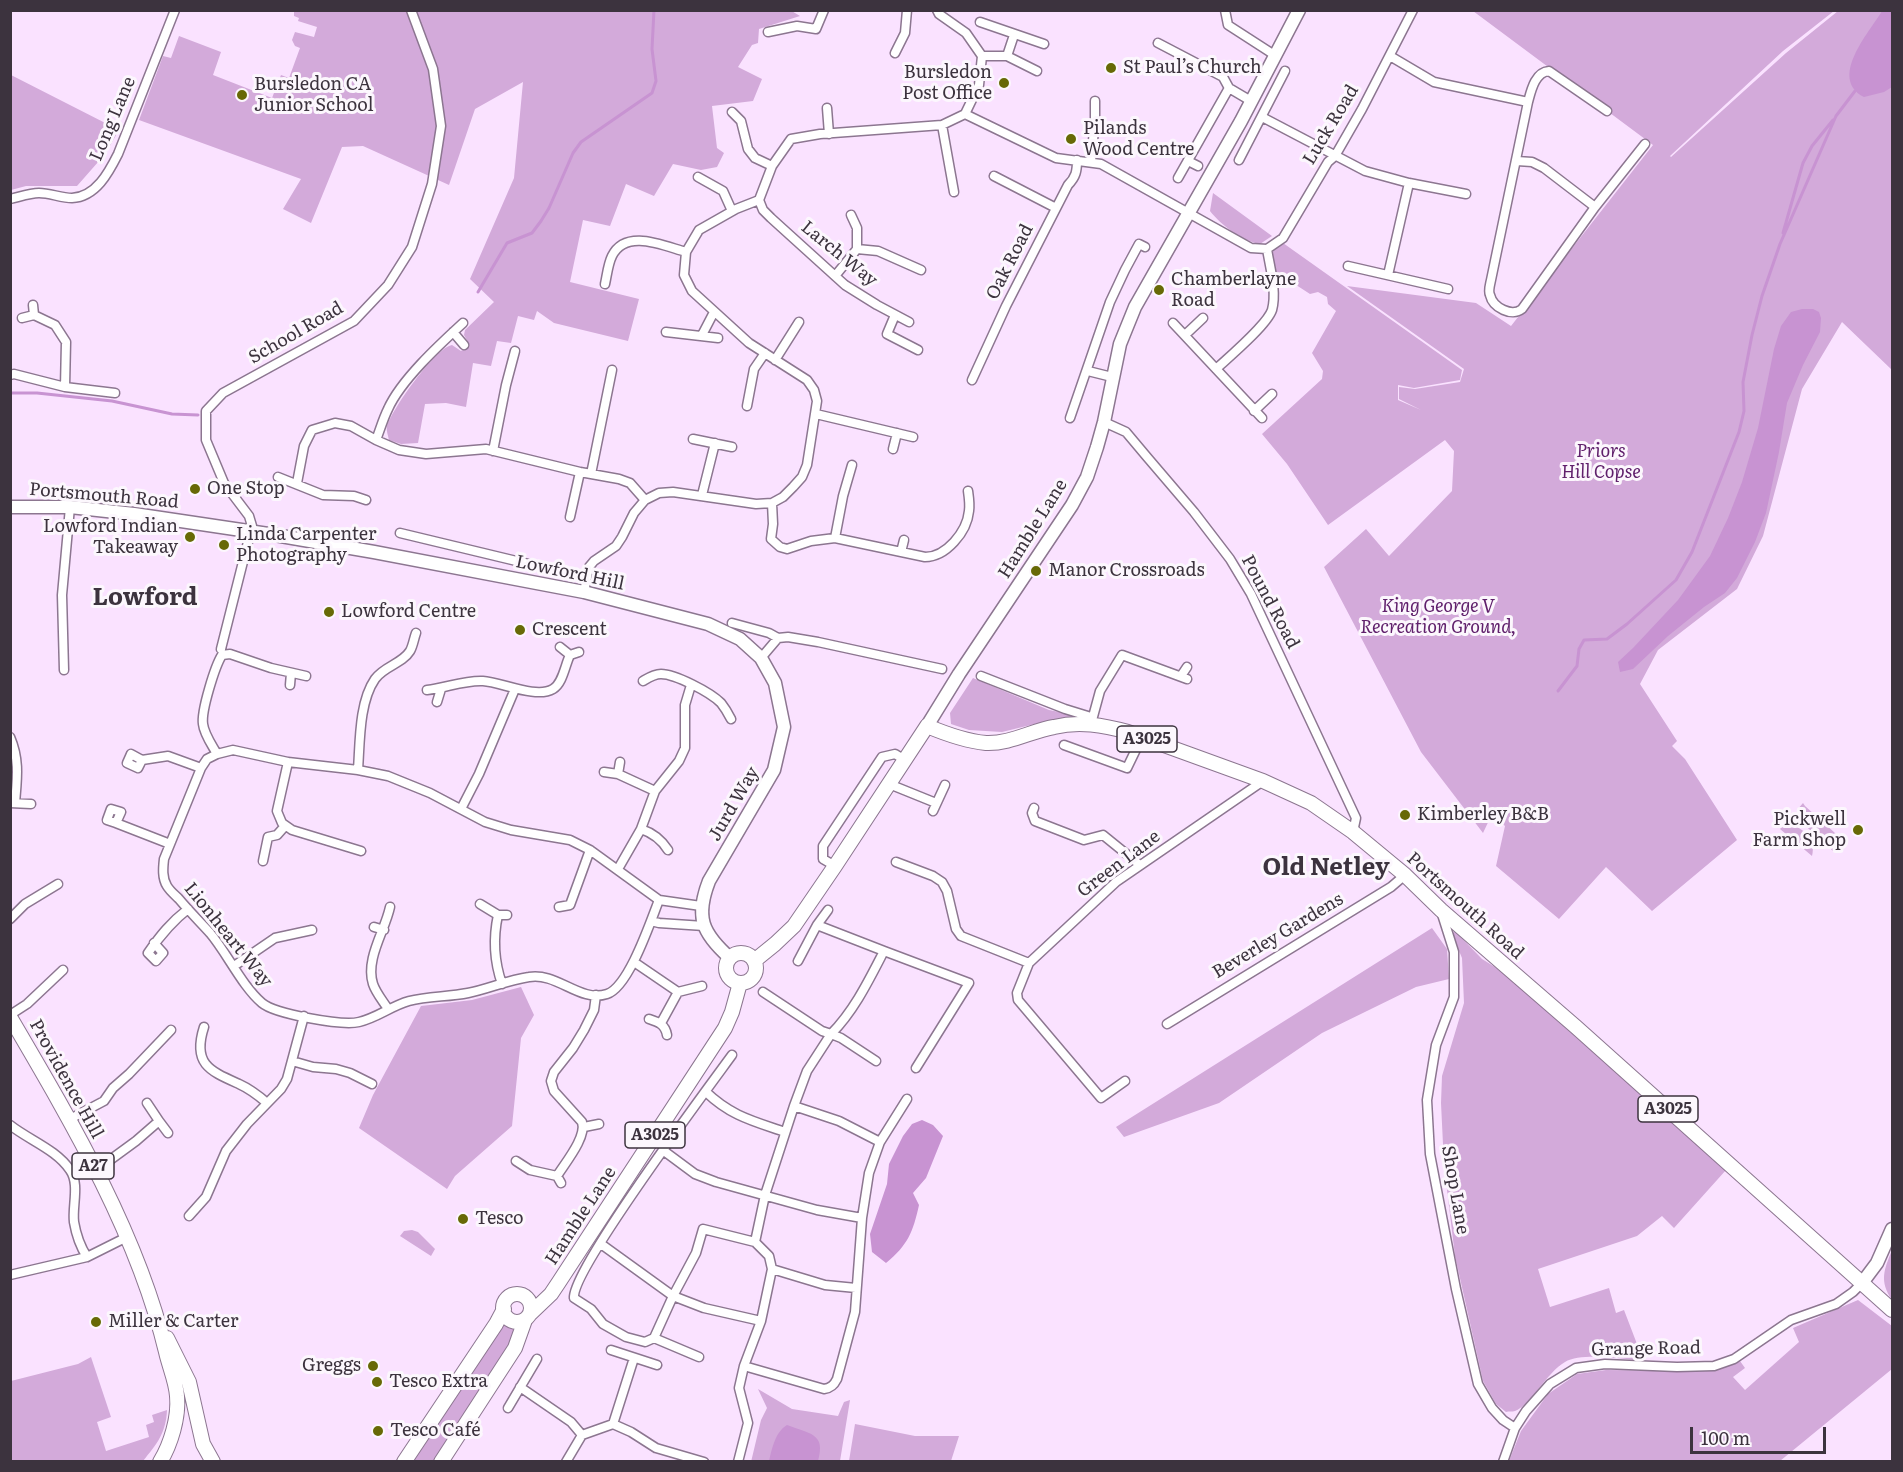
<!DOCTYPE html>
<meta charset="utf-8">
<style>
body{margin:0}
#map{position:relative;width:1903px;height:1472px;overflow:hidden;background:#fae2ff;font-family:Literata,serif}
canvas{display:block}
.frame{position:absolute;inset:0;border:12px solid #3c333e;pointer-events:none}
.scale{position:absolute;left:1690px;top:1427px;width:136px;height:27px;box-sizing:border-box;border:3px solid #3c333e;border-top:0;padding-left:8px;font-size:18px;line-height:21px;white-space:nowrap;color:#3c333e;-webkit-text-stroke:4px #fcf7fd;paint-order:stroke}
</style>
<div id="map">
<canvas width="1903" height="1472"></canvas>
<div class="frame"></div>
<div class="scale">100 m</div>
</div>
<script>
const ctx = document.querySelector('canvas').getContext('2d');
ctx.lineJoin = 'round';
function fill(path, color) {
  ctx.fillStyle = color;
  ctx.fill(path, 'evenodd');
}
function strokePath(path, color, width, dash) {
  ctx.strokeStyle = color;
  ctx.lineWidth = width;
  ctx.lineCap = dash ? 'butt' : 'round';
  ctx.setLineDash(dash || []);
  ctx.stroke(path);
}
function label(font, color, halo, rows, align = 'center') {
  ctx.font = font + ' Literata,serif';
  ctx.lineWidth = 6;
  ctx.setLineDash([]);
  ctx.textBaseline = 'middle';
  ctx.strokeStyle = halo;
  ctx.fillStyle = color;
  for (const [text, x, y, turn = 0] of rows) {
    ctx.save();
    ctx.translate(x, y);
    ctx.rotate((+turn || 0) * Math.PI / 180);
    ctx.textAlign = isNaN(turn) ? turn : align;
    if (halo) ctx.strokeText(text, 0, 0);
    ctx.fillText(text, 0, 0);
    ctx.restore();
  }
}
const green = new Path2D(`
 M790,10L800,16L759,29L758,43L752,45L738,67L762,79L753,101L712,106L717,148L724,153L717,167L701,170L673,164L654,196L626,184L610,226L583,220L570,282L639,299L628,341L554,323L537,311L534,320L518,316L511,343L497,341L491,366L473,363L466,407L446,403L425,404L418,443L401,444L389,440C388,435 386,430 387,426C393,408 435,348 452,345L461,351L469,344L464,335L465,330L494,302L470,279L514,178L523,82L475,109L449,185L363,146L342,147L311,223L283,209L301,179L139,120L163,56L171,58L179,36L221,52L213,75L272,98L281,75L289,78L300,48L295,46L292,40L295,32L314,37L317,27L298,21L299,18L294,16V11Z
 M1473,11H1834L1783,51L1670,156L1671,157L1786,53L1838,11H1892V370L1842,322L1802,389L1763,536L1737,589L1658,650L1640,684L1677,741L1672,746L1685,759L1737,840L1652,911L1606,867L1559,919L1496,866L1505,826L1492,814L1483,833L1421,752L1324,567L1366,529L1389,556L1452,491L1454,451L1445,440L1328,525L1287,464L1262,434L1322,379L1323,371L1312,353L1336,311L1328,304L1327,297L1318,292L1310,294L1270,268L1269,253L1283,243L1462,370L1460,380L1414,388L1398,385V400L1421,410L1399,399V387L1415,389L1460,382L1464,369L1347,286L1476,303L1511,326L1653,145Z
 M11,75L119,130L106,153L77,186H26L11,190Z
 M1213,193L1272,236L1260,244C1242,241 1221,225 1210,211Z
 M973,678L1049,710L1074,715L1073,717L1047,721L1002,732L969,730L951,724L950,713Z
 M1803,803L1805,806L1845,842L1833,851L1798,819L1797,810Z
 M1785,824C1801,824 1817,840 1812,856L1780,829Z
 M1432,928L1447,949L1449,979L1416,987L1322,1033L1219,1103L1124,1137L1116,1127Z
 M1455,931L1482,959L1503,972L1726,1170L1674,1228L1662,1216L1637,1236L1538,1269L1550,1307L1609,1288L1616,1313L1624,1310L1637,1344L1635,1360C1618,1358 1580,1353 1565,1362C1547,1372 1530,1406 1515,1411C1512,1412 1509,1411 1506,1412L1496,1404L1483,1381L1455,1256L1444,1165L1441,1103L1442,1076L1464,1003L1462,958L1452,934Z
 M521,987L534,1015L521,1038L512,1126L455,1176L447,1189L359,1128L373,1095L421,1006L472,1000Z
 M412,1230L418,1232L435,1249L431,1256L400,1236L404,1231Z
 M1892,1250V1300C1879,1281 1884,1270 1892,1250Z
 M1858,1300L1892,1326V1369L1780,1461H1509L1521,1431L1548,1394L1577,1374L1606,1370L1712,1371L1740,1361L1745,1368L1733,1377L1745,1390L1799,1342L1793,1328Z
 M503,1319L512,1325L519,1326L514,1341L435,1461L409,1462Z
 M91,1357L111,1417L97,1422L106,1451L149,1437L146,1425L154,1422L152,1415L167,1410C166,1433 157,1444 143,1461H11V1381L78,1364Z
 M758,1389L792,1409L838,1416L844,1402L850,1400L840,1461L751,1462L761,1420L767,1408Z
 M855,1424L915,1436H959L951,1461H849Z`);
const water = new Path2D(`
 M1882,11H1892V87L1884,92L1864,97C1828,78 1869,33 1882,11Z
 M1802,309H1813L1819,312L1821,318L1820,332L1803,365L1787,403L1779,452L1766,513L1755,542L1737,578L1725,593L1704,607L1668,636L1633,669L1620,672L1618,662L1633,648L1678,600L1710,556L1728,518L1742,482L1758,428L1774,349L1781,326L1791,312Z
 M922,1120L933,1125L943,1136L926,1178L913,1193L919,1205C913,1232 908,1245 886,1263L872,1252L870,1234L887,1184L889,1164L903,1136L912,1124Z
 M787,1425C810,1434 826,1433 818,1461H769C772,1449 775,1432 787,1425Z`);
const stream = new Path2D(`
 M1783,233L1803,163L1812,146L1833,120
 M478,292L507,243L532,233L541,221L549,208L573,153L581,142L652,93L656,81L652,49L654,10
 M10,393H37L112,401L172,414L198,415
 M1558,691L1577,666L1579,649L1584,640L1607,639L1627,624L1676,580L1692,552L1739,432L1744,411L1743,382L1752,335L1762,296L1780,244L1836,116L1855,91`);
const street = new Path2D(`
 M1225,10L1228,25L1276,56
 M980,22L1044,44
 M768,32L797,26L816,29L824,10
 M1158,43L1223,77L1229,88L1178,178
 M895,53L905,33L907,10
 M982,56H1007L1037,71
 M1007,56L1014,35
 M1390,56L1434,82L1528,102
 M1229,88L1251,101
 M827,108L829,134
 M1607,111L1549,71C1535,72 1531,91 1528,102L1491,280C1490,285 1488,291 1490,295C1493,308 1512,317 1522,309L1595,207L1645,144
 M732,112L741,121L748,149L755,158L772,166
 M965,114L1056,158L1101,164L1251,248L1267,249C1270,268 1277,291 1272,310C1267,325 1229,357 1216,369
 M1262,117L1365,171L1409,183L1466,194
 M942,125L954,192
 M1239,160L1285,71
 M1091,161L1095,120V101
 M1188,161L1198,166
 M1517,161L1532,162L1544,168L1595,207
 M994,176L1056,208
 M698,177L723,191L732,211
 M10,199C19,197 30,193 39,193C50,193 61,198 72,198C96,197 109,172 118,154L175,10
 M759,200L772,166L791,139L820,134L942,125L965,114L979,85L982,56L966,33L939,14L937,10
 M759,200L763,210L771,218L845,285L877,305L909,322
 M851,215L857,228V249
 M1267,249L1283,238L1328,162L1335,156L1362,109L1413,10
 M1348,266L1448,289
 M1388,275L1409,183
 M835,276L857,249L878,251L921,270
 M605,284C607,275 608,264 612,256C626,228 664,246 686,252
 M33,305L34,315
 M895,315L887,334L918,350
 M22,318L34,315L55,325L66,342L65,387
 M1173,323L1262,418
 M453,332L464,345
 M666,332L718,338
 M702,335L714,312
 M1185,335L1203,318
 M775,360L799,322
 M1088,371L1112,377
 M10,375L14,374L65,387L115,393
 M972,380L1006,306L1068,185C1076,177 1077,171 1077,160
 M747,406L754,369L765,353
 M1254,411L1272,394
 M816,414L913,437
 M1070,418L1110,302L1125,270L1139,244L1145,247
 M1104,422L1126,432L1147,457L1194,512L1230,559L1251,594L1356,818L1353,832
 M693,439L732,447
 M376,440C380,430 383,419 388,409C401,380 439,345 463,323
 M893,449L897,433
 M493,451L506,385L515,351
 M591,474L612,370
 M278,477L323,495L354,496L366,500
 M297,483L304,446L312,430L335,423L351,426L376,440L399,450L426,454L486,449L580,472L619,479L630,483L645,500
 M702,495L715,443
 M772,503L773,524L771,539L780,547L787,549L811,541L835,538L925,557C946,557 967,532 969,511C970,504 969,498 968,491
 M570,517L580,472
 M400,533L587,578
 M835,538L843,496L852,465
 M901,552L904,540
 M584,592L589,567L594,561L616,546L622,537L634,513L645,500L659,493L673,492L756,504L772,503L783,497L793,487L802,477L807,465L817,401L814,390L807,380L749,343L692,291L684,275L686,252L699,230L736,209L759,200
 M732,623L769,633L778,638
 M560,647L570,655
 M221,649L252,526L249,516L224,483L206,440V411L223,393L354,321L388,285L412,247L432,184L441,126L433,69L411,10
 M761,658L778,638L788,637L818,642L942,669
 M64,670L62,595L70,507
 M981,676L1065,709L1091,717
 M1181,676L1187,667
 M643,681C648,678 654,674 661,674C675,674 710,692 721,703C725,708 728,713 731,719
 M290,685L291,673
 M427,690C446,688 464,680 483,681C501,682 536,699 553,689C563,683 565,665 570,655L579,652
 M437,702L441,689
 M1091,724L1100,691L1122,655L1187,679
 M10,737C20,760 17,779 15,803
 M1064,745L1127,768L1142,737
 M217,754C212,745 204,734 203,724C201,711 215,666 222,655L230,654L271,668L306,676
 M142,760L131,754L127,763L138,768L142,760L168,756L201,768
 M288,762L277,811L282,823L292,830L361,851
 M358,770C360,742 359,702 375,679C384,666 402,664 410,651C413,646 414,638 416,633
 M604,772L618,774L655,791
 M618,774L620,762
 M889,784L936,803
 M10,803L31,804
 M1034,808L1032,813L1035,821L1084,840L1103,835L1140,865
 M461,809L479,774L515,689
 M933,811L945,785
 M116,823L107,820L111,809L121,812L116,823L170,844
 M641,829C653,833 661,839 668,850
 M263,861L268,837L277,835L285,826
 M896,862L933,876L942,882L947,891L956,929L961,936L1029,963
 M835,866L823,859V846L882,757L895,754L905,760
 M618,869L641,829L655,791L679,761L685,748V705L691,685
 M659,900C651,920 629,987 607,994C580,1003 557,972 529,977C508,980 488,989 468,993C448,997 428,996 409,1001C391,1006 377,1018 359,1022C342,1026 275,1014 262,1003C242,986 227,953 210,933C200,922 189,911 179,899C175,895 170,891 167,886C162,878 163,868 164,859L201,768L207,759L217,754L233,750L288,762L358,770L388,776L430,793L485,822L511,830L570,840L590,850L659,900L701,906
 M480,904L498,915H507
 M559,907L570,905L590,850
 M1441,911L1454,952V997L1436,1045L1427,1100L1430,1154L1456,1289L1478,1384L1492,1408L1503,1420L1515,1428
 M498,915C493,938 494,961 502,984
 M10,919L25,904L58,884
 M651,921L659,923L704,926
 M817,925L828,910
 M374,927L384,930
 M154,943L163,953L156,961L148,953C160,936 171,922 188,909
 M884,951L969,983L916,1068
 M798,961L817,925L884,951C869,980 854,1011 831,1034L841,1038L876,1061
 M634,962L678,992
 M234,966L275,938L312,930
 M388,1009C383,1001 376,993 373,984C365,959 385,931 390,907
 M10,1015L27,1004L63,970
 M649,1019C658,1022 665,1024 667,1035
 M661,1023L678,992L702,986
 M1167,1024L1391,887L1405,875
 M204,1027C192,1064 210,1071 239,1084C250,1089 259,1096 267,1103
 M732,1055C708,1088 571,1271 574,1298L591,1309L603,1324L626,1337L645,1342L654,1338L673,1296L696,1253L703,1229L755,1242
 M292,1061L313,1067L336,1069L350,1073L372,1084
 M1125,1081L1101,1098L1018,1000L1017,993L1029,963L1116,882L1263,781
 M706,1092C731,1116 753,1121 785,1132
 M794,1106L839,1121L880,1142
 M70,1119L104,1101L113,1088L129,1074L171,1030
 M159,1121L168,1133
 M10,1125C29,1140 57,1150 70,1170C80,1184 72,1206 74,1222C76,1234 80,1246 87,1257
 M584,1127L599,1124
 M664,1151L695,1174L716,1182L817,1210L862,1218
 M516,1161L530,1170L557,1176L561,1183
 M95,1171L136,1141L159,1121L147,1103
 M557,1176C565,1163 587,1137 582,1122L554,1091L551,1081L554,1072L573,1048L584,1030L594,1010L596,995
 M189,1216L206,1197L226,1151L247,1124L281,1089L287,1079L304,1016
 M601,1244L673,1296L704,1308L761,1321
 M772,1269L825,1285L856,1288
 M10,1275L87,1257L127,1237
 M654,1338L699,1357
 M611,1350L657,1365
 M744,1366L824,1389C831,1388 834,1385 837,1379L855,1312L862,1218L869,1173L880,1142L907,1099
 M520,1387L571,1422L582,1435
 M508,1408L537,1359
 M613,1424L634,1358
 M566,1462L582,1435L613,1424L631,1432L656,1448L704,1462
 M738,1462L748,1423L739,1388L744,1366L761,1321L772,1269L769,1256L755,1242L765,1195L794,1106L807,1071L831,1034L822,1031L763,992
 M1503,1462L1515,1428L1526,1411L1550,1384L1576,1368L1605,1364L1677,1367L1714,1366L1734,1359L1791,1320L1836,1304L1853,1292L1862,1283`);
const secondary = new Path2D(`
 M10,507H70L134,514L275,535L374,552L584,592L708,624L740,639L761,658L775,683L784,727L774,770L709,881C695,917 702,933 730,958
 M927,726L959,674L1072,505L1087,477L1097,447L1104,422L1120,344L1135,307L1241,121L1299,10
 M1862,1283L1877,1263L1892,1229`);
const primary = new Path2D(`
 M726 968a15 15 0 1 1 30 0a15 15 0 1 1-30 0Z
 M754,961L775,944L794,926L835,866L927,726C946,734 965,741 986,743C1010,744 1031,731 1054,727C1079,721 1103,725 1128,732L1263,781L1311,803L1353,832L1405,875L1441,910L1576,1027L1892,1310
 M10,1017C71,1121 138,1234 166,1352C169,1366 176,1381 177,1396C179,1417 171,1444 160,1462
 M503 1308a14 14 0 1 1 28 0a14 14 0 1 1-28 0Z
 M530,1314L551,1294L559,1282L725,1028L732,1012L740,983
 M167,1338L189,1382L203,1444L213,1462
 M404,1462L496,1324L504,1309
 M441,1462L515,1348L525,1320`);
const markers = [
 [1111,68,6,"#676906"],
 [1004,83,6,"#676906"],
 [242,95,6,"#676906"],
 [1071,139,6,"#676906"],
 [1159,290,6,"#676906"],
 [195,489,6,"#676906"],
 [190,537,6,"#676906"],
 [224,545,6,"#676906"],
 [1036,571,6,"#676906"],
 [329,612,6,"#676906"],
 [520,630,6,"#676906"],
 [1405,815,6,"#676906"],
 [1858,830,6,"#676906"],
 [463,1219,6,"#676906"],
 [96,1322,6,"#676906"],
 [373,1366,6,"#676906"],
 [377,1382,6,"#676906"],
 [378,1431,6,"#676906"]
];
const shields = [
 [1147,739,60],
 [1668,1109,60],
 [655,1135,60],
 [93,1166,42]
];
const shieldNames = [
 ["A3025",1147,739],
 ["A3025",1668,1109],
 ["A3025",655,1135],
 ["A27",93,1166]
];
const poiNames = [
 ["St Paul’s Church",1123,68],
 ["Bursledon",992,73,"right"],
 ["Post Office",992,94,"right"],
 ["Bursledon CA",254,85],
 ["Junior School",254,106],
 ["Pilands",1083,129],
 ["Wood Centre",1083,150],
 ["Chamberlayne",1171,280],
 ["Road",1171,301],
 ["One Stop",207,489],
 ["Lowford Indian",178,527,"right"],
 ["Takeaway",178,548,"right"],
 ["Linda Carpenter",236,535],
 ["Photography",236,556],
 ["Manor Crossroads",1048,571],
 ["Lowford Centre",341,612],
 ["Crescent",532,630],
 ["Kimberley B&B",1417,815],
 ["Pickwell",1846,820,"right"],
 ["Farm Shop",1846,841,"right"],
 ["Tesco",475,1219],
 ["Miller & Carter",108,1322],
 ["Greggs",361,1366,"right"],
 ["Tesco Extra",389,1382],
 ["Tesco Café",390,1431]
];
const streetNames = [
 ["Long Lane",113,119,-67],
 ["Luck Road",1331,125,-59],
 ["Larch Way",839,254,39],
 ["Oak Road",1010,262,-63],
 ["School Road",296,333,-30],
 ["Portsmouth Road",104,496,5],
 ["Hamble Lane",1033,529,-58],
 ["Lowford Hill",570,573,12],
 ["Pound Road",1270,602,62],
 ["Jurd Way",734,804,-60],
 ["Green Lane",1119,864,-37],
 ["Portsmouth Road",1465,906,42],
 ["Lionheart Way",228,935,51],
 ["Beverley Gardens",1278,936,-31],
 ["Providence Hill",66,1079,61],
 ["Shop Lane",1455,1190,80],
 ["Hamble Lane",581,1216,-57],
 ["Grange Road",1646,1349,-1]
];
const parkNames = [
 ["Priors",1601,452],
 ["Hill Copse",1601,473],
 ["King George V",1438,607],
 ["Recreation Ground,",1438,628]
];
const districtNames = [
 ["Lowford",145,598],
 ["Old Netley",1326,868]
];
fill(green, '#d3aada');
fill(water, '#c893d2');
strokePath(stream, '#c893d2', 3);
strokePath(street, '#8c7690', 11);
strokePath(secondary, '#8c7690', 15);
strokePath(primary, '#8c7690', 16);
strokePath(street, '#fff', 8);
strokePath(secondary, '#fff', 12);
strokePath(primary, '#fff', 14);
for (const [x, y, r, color] of markers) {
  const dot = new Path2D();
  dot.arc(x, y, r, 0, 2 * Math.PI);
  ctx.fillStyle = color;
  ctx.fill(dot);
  strokePath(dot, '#fcf7fd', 2);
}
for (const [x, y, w] of shields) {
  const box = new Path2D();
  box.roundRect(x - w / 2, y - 13, w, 26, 4.5);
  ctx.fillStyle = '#fcf7fd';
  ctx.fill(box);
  strokePath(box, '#3c333e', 1.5);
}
label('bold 16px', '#3c333e', null, shieldNames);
label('18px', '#3c333e', '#fcf7fd', poiNames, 'left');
label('18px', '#3c333e', '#fcf7fd', streetNames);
label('italic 18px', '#60206c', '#fcf7fd', parkNames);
label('bold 24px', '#3c333e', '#fcf7fd', districtNames);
</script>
